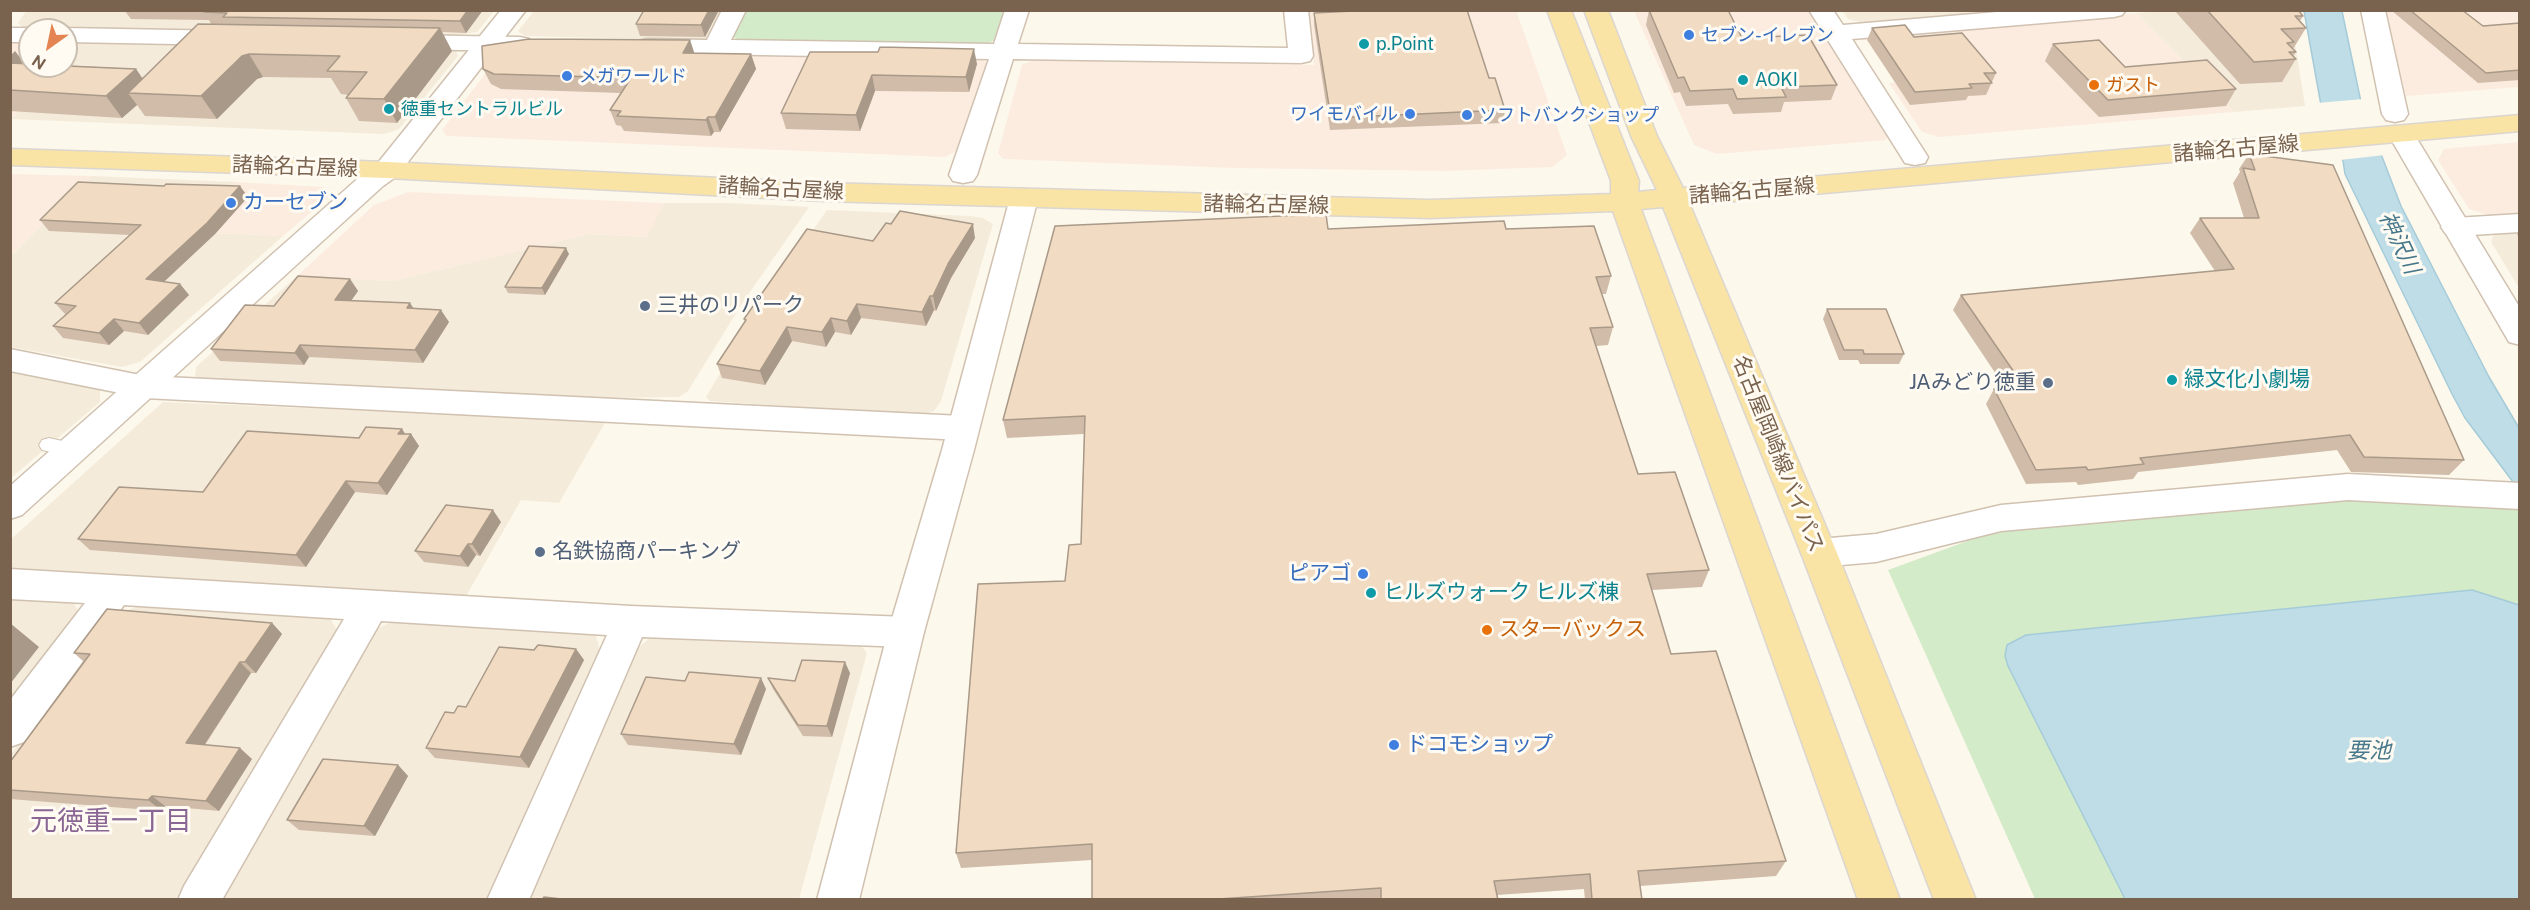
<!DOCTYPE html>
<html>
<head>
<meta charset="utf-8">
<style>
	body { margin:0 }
	#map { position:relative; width:2530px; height:910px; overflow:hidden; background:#fdf8ec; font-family:"Public Sans",sans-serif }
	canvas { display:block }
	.frame { position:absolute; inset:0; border:12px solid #79624e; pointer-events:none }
	.north { position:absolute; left:18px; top:18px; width:60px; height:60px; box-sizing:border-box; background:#fffbf2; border:2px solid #c9beb0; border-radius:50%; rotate:213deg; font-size:16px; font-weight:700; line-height:24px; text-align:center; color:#79624e }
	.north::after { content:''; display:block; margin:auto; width:21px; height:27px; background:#e48453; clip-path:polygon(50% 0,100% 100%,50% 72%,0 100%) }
</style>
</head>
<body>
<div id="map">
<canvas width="2530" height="910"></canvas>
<div class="frame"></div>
<div class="north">N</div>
</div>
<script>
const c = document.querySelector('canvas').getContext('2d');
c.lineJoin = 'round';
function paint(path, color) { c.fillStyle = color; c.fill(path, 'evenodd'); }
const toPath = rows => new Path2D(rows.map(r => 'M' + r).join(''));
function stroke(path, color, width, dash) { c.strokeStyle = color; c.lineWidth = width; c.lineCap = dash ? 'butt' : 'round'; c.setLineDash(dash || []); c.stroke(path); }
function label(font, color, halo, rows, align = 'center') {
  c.font = font + ' "Public Sans","Noto Sans JP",sans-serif'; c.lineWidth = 6; c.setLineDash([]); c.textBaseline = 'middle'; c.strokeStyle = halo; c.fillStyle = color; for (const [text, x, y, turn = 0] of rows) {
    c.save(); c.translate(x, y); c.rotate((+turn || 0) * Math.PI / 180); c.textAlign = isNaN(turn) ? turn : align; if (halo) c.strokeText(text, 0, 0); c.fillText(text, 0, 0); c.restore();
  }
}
const residential = toPath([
	[27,10,494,11,477,32,457,35,23,27,18,23],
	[2172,10,2290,11,2305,106,2234,112,2137,13],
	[534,11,727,11,715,35,703,40,525,36,518,31],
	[1843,11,2021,11,1863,23,1848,19],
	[66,42,456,50,458,56,399,129,384,134,11,119,66,66],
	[92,176,235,182,193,232,283,236,140,362,122,367,11,347,11,256],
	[664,203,728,203,809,207,741,305,688,391,679,397,591,398,195,378,196,367,297,276,393,281,589,234,646,237],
	[827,210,970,216,983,218,993,224,941,401,934,411,922,415,710,401,706,397,760,307],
	[2519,233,2519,288,2491,242,2494,235],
	[11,370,100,386,100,402,11,478],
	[163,402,606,421,559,503,521,500,465,598,11,570,10,540],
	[11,597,73,601,81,617,11,709],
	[142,604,329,616,338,632,180,899,11,900,11,754,110,618],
	[394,620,595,632,600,651,488,899,216,900,368,634],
	[654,635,860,644,867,653,799,899,524,900,630,654]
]);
const commercial = toPath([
	[1516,10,1567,155,1553,167,1445,171,1234,168,1003,159,998,153,1022,65,1034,60,1314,65,1307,11],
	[1634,11,1809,11,1888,134,1886,140,1717,154,1694,145],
	[2385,11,2519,11,2519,87,2406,96],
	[2137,13,2234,112,1939,137,1922,132,1889,83,1935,80,1901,33],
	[11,42,30,42,30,66,60,72,11,119],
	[511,51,978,57,989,64,958,150,945,157,447,136,442,130,499,56],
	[2519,142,2519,213,2488,215,2469,209,2438,160,2444,149],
	[11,174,92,176,11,256],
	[235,182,325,187,330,196,283,236,192,232],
	[408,192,664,203,647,237,589,234,393,281,297,276,374,205]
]);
const green = toPath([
	[743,11,1004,11,996,40,984,44,738,40,731,35],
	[2360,499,2519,503,2519,899,2035,899,1888,570,1981,536,2020,529]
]);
const water = toPath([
	[2304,11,2342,11,2361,102,2401,206,2489,377,2519,428,2519,490,2465,418,2452,394,2345,174,2343,161,2321,105,2304,11],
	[2472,590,2519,605,2519,899,2125,899,2008,666,2005,656,2007,645,2026,635,2472,590]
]);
const pier = toPath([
	[2364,99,2385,155,2340,160,2317,103]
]);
const service = toPath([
	[49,438,80,445,83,450,80,455,73,457,42,450,39,445,42,440,49,438]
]);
const minor = toPath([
	[722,10,746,10,731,40,994,44,1005,10,1029,10,1018,44,1288,48,1284,10,1308,10,1313,56,1310,61,1301,63,1013,59,977,175,973,181,963,183,953,181,949,175,989,59,647,53,638,51,635,46,638,41,647,39,707,40,722,10],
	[1809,10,1833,10,1843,25,2021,10,2126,10,2122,15,2114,17,1852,39,1928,157,1925,163,1915,165,1905,163,1809,10],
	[2361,10,2385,10,2408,114,2404,120,2395,122,2386,120,2382,114,2361,10],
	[10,28,30,28,39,30,30,30,30,42,10,42,10,28],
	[66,28,229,31,238,33,241,38,238,43,229,45,66,42,66,30,57,30,66,28],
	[404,35,520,37,529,39,532,44,529,49,520,51,404,49,395,47,392,42,395,37,404,35],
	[2520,214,2520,232,2455,236,2445,233,2441,227,2445,221,2455,218,2520,214],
	[10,349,145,376,962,416,973,419,978,428,973,437,962,440,145,398,10,371,10,349],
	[2348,474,2520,483,2520,509,2348,500,2001,531,1876,562,1819,567,1807,563,1801,553,1807,543,1819,539,1876,534,2001,505,2348,474],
	[10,569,631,606,906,617,919,621,924,632,919,643,906,647,642,637,529,900,487,900,607,635,381,621,222,900,178,900,184,886,344,619,124,605,24,742,10,747,10,700,85,603,10,599,10,569]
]);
const tertiary = toPath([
	[501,10,526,10,397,176,383,186,22,515,10,519,10,486,363,174,377,164,501,10],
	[2401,126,2410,128,2414,134,2520,308,2520,345,2509,342,2388,134,2392,128,2401,126],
	[1024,189,1034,192,1038,198,974,450,924,632,859,900,817,900,888,632,942,450,1010,198,1014,192,1024,189]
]);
const primary = toPath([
	[1547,10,1571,10,1639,181,1638,192,1657,190,1631,136,1584,10,1608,10,1657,136,1683,188,2520,115,2520,131,1690,205,1837,553,1976,900,1934,900,1801,553,1663,207,1641,209,1900,900,1858,900,1613,211,1430,218,824,201,387,178,10,165,10,149,387,162,824,183,1430,200,1611,194,1611,181,1547,10]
]);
const wall = toPath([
	[124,10,483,10,466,33,442,32,452,51,397,123,359,121,346,98,349,95,341,94,331,78,263,77,257,79,217,119,145,116,137,105,122,118,10,111,10,52,24,63,136,69,142,78,211,24,209,20,131,19],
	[644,10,719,10,705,37,640,36,636,24],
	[1649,10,1742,38,1837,85,1831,100,1784,102,1781,112,1733,114,1728,104,1686,106,1680,92,1674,93,1646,25],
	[2174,10,2298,10,2303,16,2300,21,2306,28,2293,49,2296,52,2293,56,2296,59,2282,82,2240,84],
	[2391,10,2462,10,2483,26,2520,23,2520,80,2478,83],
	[1314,13,1489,78,1505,110,1503,123,1330,130,1314,25],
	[1872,28,1914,37,1996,73,1986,95,1968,96,1966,100,1910,105,1867,40],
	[690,40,694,53,751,54,756,69,720,132,714,132,711,136,624,131,621,126,616,125,610,110,621,93,501,89,491,84,483,69],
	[2053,44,2125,67,2236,89,2226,106,2099,117,2045,61],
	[810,52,977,64,969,92,875,91,860,131,786,129,781,113],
	[2249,154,2464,460,2449,475,2351,472,2337,450,2138,472,2133,479,2078,485,2076,482,2026,484,1986,404,1994,389,2006,389,1953,310,1961,295,2215,271,2190,233,2200,218,2244,218,2233,183,2240,172,2239,169],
	[248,197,215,234,164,282,180,284,189,295,148,335,124,331,109,345,63,338,53,326,66,314,65,314,55,303,130,235,49,231,40,220],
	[1328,229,1506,229,1611,276,1606,294,1602,294,1613,327,1608,345,1596,346,1638,474,1709,570,1702,587,1652,590,1671,654,1786,861,1776,876,1640,886,1642,900,1585,900,1584,889,1497,895,1498,900,1092,900,1092,860,961,868,956,853,1065,581,1081,544,1084,434,1007,438,1003,420],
	[2520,232,2520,241,2517,234],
	[975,238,951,278,936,311,934,310,926,326,861,318,851,335,835,332,826,347,792,341,765,385,722,378,717,364,745,322,744,319,873,241],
	[569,254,545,295,508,293,505,287],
	[350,279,358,291,351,301,414,309,449,322,423,363,309,357,304,365,220,361,211,349,274,306],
	[1827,309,1904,354,1899,364,1860,364,1858,360,1839,360,1823,319],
	[405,434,411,434,419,446,387,495,355,492,306,567,90,550,78,539,203,492,359,438],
	[501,522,480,556,476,555,468,567,424,562,415,551],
	[272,623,282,634,256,673,251,673,205,745,252,759,219,811,165,806,162,811,10,799,10,762,84,662,74,653],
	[576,649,584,660,529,768,435,758,426,748,454,713,466,707,534,650],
	[850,673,832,737,803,736,773,689,768,678,795,681],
	[766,689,741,755,628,745,621,734],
	[398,765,408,776,375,836,299,830,287,820]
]);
const shadedWall = toPath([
	[468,10,483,10,466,33,460,21],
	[709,10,719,10,705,37,701,25],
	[440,28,452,51,397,123,384,99],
	[690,40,695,55,683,53],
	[974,49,977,64,969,92,966,77],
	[15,51,32,73,10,70,10,56],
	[249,54,263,77,257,79,217,119,201,96,242,56],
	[751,54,756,69,720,132,715,117],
	[136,69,151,91,128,93,137,105,122,118,106,96],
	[872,75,875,91,860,131,856,115],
	[708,117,714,132,711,136,706,120],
	[240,186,248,197,215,234,155,290,146,279],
	[973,224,975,238,951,278,936,311,933,296,948,264],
	[566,248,569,254,545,295,542,288],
	[350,279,358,291,343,312,335,300],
	[180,284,189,295,148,335,139,323],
	[930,296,934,310,926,326,922,312],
	[410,303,418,315,407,308],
	[857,304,861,318,851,335,847,321],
	[441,310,449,322,423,363,415,350],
	[831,318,835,332,826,347,822,332],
	[114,319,124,331,109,345,99,333],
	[787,327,792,341,765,385,760,371],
	[300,345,309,357,304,365,295,353],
	[402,429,408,438,411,434,419,446,387,495,378,483,398,434],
	[346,481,355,492,306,567,296,555],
	[493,510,501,522,480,556,472,544],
	[468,544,476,555,468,567,460,556],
	[10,623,39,647,10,684],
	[272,623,282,634,256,673,245,662],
	[576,649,584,660,529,768,520,757],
	[240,662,251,673,199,753,186,743],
	[845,662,850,673,832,737,827,726],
	[761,678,766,689,741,755,734,744],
	[240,748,252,759,219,811,206,801],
	[398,765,408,776,375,836,364,826],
	[152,796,165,806,162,811,148,800]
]);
const building = toPath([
	[206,10,468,10,460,21,223,17,227,13,204,12,206,10],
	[644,10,709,10,701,25,636,24,644,10],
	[1373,10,1467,10,1489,78,1495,78,1505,110,1331,118,1314,13,1373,10],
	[1649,10,1728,10,1742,38,1808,35,1837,85,1781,87,1786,97,1737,99,1733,89,1690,91,1684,77,1678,78,1649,10],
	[2207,10,2298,10,2303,16,2295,16,2306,28,2281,29,2294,42,2287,43,2296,52,2289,52,2296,59,2254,62,2207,10],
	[2410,10,2462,10,2483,26,2520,23,2520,70,2486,73,2410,10],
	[198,24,440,28,384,99,346,98,367,72,327,71,340,56,249,54,242,56,201,96,128,93,198,24],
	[1905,25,1914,37,1962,33,1996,73,1984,73,1992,83,1969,84,1972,88,1915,92,1872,28,1905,25],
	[529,39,690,40,683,53,751,54,715,117,708,117,706,120,617,116,621,111,610,110,631,78,494,74,483,69,482,46,529,39],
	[2099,40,2125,67,2207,60,2236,89,2108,100,2053,44,2099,40],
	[880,47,974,49,966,77,872,75,856,115,781,113,810,52,878,52,880,47],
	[10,63,30,64,30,66,66,66,136,69,106,96,10,90,10,63],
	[2249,154,2333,165,2464,460,2364,457,2350,435,2140,458,2144,464,2088,470,2086,467,2036,470,1994,389,2025,388,1961,295,2234,269,2200,218,2259,218,2243,168,2255,170,2249,154],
	[78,182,164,186,166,184,240,186,207,223,146,279,180,284,139,323,114,319,99,333,53,326,76,306,55,303,141,225,40,220,78,182],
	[900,211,973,224,948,264,933,296,930,296,922,312,857,304,847,321,831,318,822,332,787,327,760,371,717,364,746,320,744,319,807,229,873,241,886,223,891,224,900,211],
	[1326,214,1328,229,1504,221,1506,229,1594,226,1611,276,1596,277,1613,327,1590,328,1638,474,1675,472,1709,570,1647,574,1671,654,1716,651,1786,861,1638,871,1642,900,1592,900,1590,874,1494,881,1498,900,1381,900,1381,888,1204,900,1092,900,1092,844,956,853,978,584,1065,581,1069,545,1081,544,1085,416,1003,420,1055,226,1326,214],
	[529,246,566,248,542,288,505,287,529,246],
	[298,276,350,279,335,300,410,303,407,308,441,310,415,350,300,345,295,353,211,349,245,305,274,306,298,276],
	[1827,309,1886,309,1904,354,1864,354,1863,350,1844,350,1827,309],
	[366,427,402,429,398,434,411,434,378,483,346,481,296,555,78,539,119,487,203,492,247,431,359,438,366,427],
	[446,505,493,510,472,544,468,544,460,556,415,551,446,505],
	[107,609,272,623,245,662,240,662,186,743,240,748,206,801,152,796,148,800,10,790,10,762,90,654,74,653,107,609],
	[538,645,576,649,520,757,426,748,445,712,454,713,458,706,466,707,499,647,534,650,538,645],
	[802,660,845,662,827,726,798,725,768,678,795,681,802,660],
	[689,672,761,678,734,744,621,734,646,677,685,681,689,672],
	[323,759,398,765,364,826,287,820,323,759],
	[544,897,570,900,542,900,544,897]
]);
const markers = [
	[1689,35,6,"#3f7fe0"],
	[1364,44,6,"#0f9aa8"],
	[567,76,6,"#3f7fe0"],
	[1743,80,6,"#0f9aa8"],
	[2094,85,6,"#e8710a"],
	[389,109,6,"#0f9aa8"],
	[1410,114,6,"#3f7fe0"],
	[1467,115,6,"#3f7fe0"],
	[231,203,6,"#3f7fe0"],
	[645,306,6,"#5c6f8a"],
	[2172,380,6,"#0f9aa8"],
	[2048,383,6,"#5c6f8a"],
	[540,552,6,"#5c6f8a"],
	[1363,574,6,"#3f7fe0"],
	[1371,593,6,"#0f9aa8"],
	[1487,630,6,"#e8710a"],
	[1394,745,6,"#3f7fe0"]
];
const farShopnames = [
	["セブン-イレブン",1701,35],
	["メガワールド",579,76],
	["ワイモバイル",1398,114,"right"],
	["ソフトバンクショップ",1479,115]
];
const farCulturenames = [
	["p.Point",1376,44],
	["AOKI",1755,80],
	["徳重セントラルビル",401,109]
];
const farFoodnames = [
	["ガスト",2106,85]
];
const streetNames = [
	["諸輪名古屋線",2236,149,-5],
	["諸輪名古屋線",295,167,2],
	["諸輪名古屋線",781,189,3],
	["諸輪名古屋線",1752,191,-5],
	["諸輪名古屋線",1266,205,1],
	["名古屋岡崎線バイパス",1778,454,68]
];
const shopNames = [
	["カーセブン",243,203],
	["ピアゴ",1351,574,"right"],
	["ドコモショップ",1406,745]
];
const serviceNames = [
	["三井のリパーク",657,306],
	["JAみどり徳重",2036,383,"right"],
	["名鉄協商パーキング",552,552]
];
const cultureNames = [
	["緑文化小劇場",2184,380],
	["ヒルズウォーク ヒルズ棟",1383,593]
];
const foodNames = [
	["スターバックス",1499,630]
];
const waterNames = [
	["神沢川",2399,243,65],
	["要池",2369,751]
];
const nearNeighbourhoodnames = [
	["元徳重一丁目",111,822]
];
paint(residential, '#f4ebda');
paint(commercial, '#fcece0');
paint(green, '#d3ebc9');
paint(water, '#bfdde7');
stroke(water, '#a5cbd9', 1.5);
paint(pier, '#fdf8ec');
stroke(service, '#d0c1b0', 2);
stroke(minor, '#d0c1b0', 3);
stroke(tertiary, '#d0c1b0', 3);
stroke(primary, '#dcd6d1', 3);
paint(service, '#fff');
paint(minor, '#fff');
paint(tertiary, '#fff');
paint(primary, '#f9e4a6');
paint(wall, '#d0bca8');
paint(shadedWall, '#a99988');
paint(building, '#f2dbc3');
stroke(building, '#a99988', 1.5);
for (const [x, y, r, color] of markers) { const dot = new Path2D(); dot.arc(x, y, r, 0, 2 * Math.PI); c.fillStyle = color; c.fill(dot); stroke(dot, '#fffbf2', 2); }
label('18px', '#366cbe', '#fffbf2', farShopnames, 'left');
label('18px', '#0d838f', '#fffbf2', farCulturenames, 'left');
label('18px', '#c56008', '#fffbf2', farFoodnames, 'left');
label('21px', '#79624e', '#fffbf2', streetNames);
label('21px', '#366cbe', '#fffbf2', shopNames, 'left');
label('21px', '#4e5e75', '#fffbf2', serviceNames, 'left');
label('21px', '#0d838f', '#fffbf2', cultureNames, 'left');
label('21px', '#c56008', '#fffbf2', foodNames, 'left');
label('italic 22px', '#47788b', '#fffbf2', waterNames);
label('27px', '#8a6694', '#fffbf2', nearNeighbourhoodnames);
</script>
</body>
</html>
